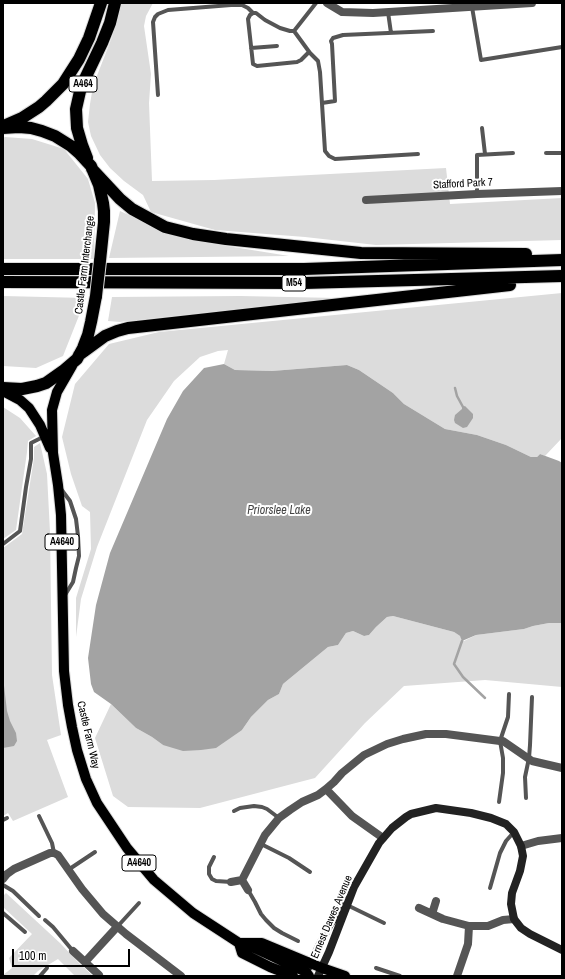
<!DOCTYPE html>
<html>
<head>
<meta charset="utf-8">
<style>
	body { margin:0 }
	#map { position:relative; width:565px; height:979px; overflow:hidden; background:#fff; font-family:"Archivo Narrow",sans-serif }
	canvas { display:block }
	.frame { position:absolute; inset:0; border:4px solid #000; pointer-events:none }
	.scale { position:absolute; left:12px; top:949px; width:118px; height:18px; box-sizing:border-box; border:2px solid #000; border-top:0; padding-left:5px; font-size:12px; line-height:14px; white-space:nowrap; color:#000; -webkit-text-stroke:3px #fff; paint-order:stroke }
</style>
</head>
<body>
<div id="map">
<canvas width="565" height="979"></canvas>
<div class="frame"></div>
<div class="scale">100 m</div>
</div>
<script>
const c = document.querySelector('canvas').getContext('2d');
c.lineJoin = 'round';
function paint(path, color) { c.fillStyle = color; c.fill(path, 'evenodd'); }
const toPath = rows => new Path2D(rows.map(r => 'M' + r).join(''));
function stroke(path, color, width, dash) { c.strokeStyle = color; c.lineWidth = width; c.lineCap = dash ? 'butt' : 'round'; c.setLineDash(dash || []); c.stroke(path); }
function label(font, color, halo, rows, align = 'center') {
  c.font = font + ' "Archivo Narrow",sans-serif'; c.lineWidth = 4; c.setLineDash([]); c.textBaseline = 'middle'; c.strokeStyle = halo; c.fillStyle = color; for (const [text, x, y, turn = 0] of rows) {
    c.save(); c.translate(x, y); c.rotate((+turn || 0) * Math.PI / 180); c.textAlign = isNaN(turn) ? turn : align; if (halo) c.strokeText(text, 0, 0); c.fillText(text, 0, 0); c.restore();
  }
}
const green = toPath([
	[121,3,153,3,146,16,144,26,151,74,149,103,152,181,214,180,446,168,450,204,562,198,562,240,376,245,305,237,215,230,151,212,143,195,124,181,110,168,100,155,91,136,88,122,90,104,93,86,112,37],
	[5,137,32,139,64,149,88,179,95,203,94,259,3,259,3,138],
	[120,211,168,233,190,240,289,256,109,258],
	[562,293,562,438,545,456,540,454,537,457,531,457,506,445,477,435,445,429,404,404,393,393,359,370,347,365,272,371,235,370,224,364,228,350,218,351,200,357,174,381,147,420,97,547,81,599,76,637,76,598,91,549,90,512,82,506,71,474,62,437,75,384,109,344,159,332],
	[3,296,86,298,63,356,36,368,3,366],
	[240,296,337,298,120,322,108,321,112,297],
	[3,407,20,418,36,436,28,441,27,452,16,530,3,539],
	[40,443,47,474,50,532,52,675,61,735,47,740,68,797,13,821,8,813,3,816,3,548,22,534,34,458,34,447],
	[393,616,454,632,460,636,464,641,476,635,524,629,533,626,549,623,562,623,562,687,485,680,404,686,365,723,315,778,200,808,128,807,113,796,95,738,111,704,136,728,152,737,163,745,242,730,251,717,268,700,279,694,283,684,328,647,338,645,346,633,353,631,364,636,369,635,376,627,387,617],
	[6,893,60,943,80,964,93,976,75,976,58,959,38,971,33,976,3,976,3,975,12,968,9,958,32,934,3,907,3,896]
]);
const water = toPath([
	[224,364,235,370,272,371,347,365,359,370,393,393,404,404,445,429,477,435,506,445,531,457,537,457,540,454,559,461,562,463,562,623,549,623,533,626,524,629,476,635,462,641,460,636,454,632,393,616,387,617,376,627,369,635,364,636,353,631,346,633,338,645,328,647,283,684,279,694,268,700,251,717,242,730,216,748,201,750,183,751,163,745,152,737,136,728,111,704,94,692,91,684,88,658,96,605,110,553,167,419,183,391,204,368],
	[465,406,473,414,473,418,467,427,463,428,455,423,454,420,455,415,462,409,462,407],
	[3,677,7,711,10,721,16,733,17,741,14,746,3,748]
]);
const stream = toPath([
	[455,388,457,396,463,407],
	[462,641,454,664,463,677,485,698]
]);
const lane = toPath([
	[316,3,294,31,310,53,318,61,320,72,325,151,329,156,335,159,418,154],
	[472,7,481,60,562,47],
	[388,12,391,33],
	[294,31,290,31,280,28,265,20,256,13,253,13,250,15,248,19,253,64,257,66,297,62,301,60,309,52],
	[251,48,277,46],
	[158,95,153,22,155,17,158,14,168,10,231,5,242,5,248,8,253,13],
	[322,103,335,101,332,44,331,41,333,38,343,35,433,31],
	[482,128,485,154],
	[546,153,562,153],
	[477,194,477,155,513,153],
	[61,489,70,501,76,519,78,536,79,556,76,568,73,582,65,595],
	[3,544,20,531,26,487,31,459,31,443,45,436],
	[526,798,525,777,529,758,530,745,532,697],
	[499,802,503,773,503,758,500,741,508,717,509,694],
	[234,811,240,808,254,806,262,807,267,809,279,818],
	[39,816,52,843,54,853],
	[3,820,7,818],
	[261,844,289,858,310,872],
	[214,857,209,867,209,874,212,879,216,881,231,882],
	[68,870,95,852],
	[3,885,13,891,39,916],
	[490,888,500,853,506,841,514,832],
	[248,890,255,902,261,914,266,920,274,928,282,933,298,941],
	[347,905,384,923],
	[3,913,25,932],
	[45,920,53,927,73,951],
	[117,927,139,903],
	[376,968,400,976],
	[40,976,47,968]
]);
const street = toPath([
	[327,3,342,12,373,13,532,3],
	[366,200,477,194,562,191],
	[326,789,352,816,383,838],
	[521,846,538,841,562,838],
	[3,879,7,874,14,869,50,853,54,853,58,855,82,889,103,914,126,934,181,976],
	[242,880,265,835,279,818,290,810,302,802,318,795,326,789,334,782,342,773,364,755,387,744,403,739,426,734,446,734,500,741,503,741,532,761,562,768],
	[231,882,242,880,248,890],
	[419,908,443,919,469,926,488,926,503,920,514,919],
	[432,914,436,901],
	[73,951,99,975],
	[85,962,117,927],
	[457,976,468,944,469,926]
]);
const secondary = toPath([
	[308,968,329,926,345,901],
	[318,976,329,952,354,887,379,843,392,828,406,817,411,814,436,808,471,813,491,818,506,824,514,832,521,846,523,856,520,871,512,893,511,904,514,919,521,928,530,934,562,950]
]);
const primary = toPath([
	[72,366,57,392,52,410,53,453,58,485,61,515,64,671,68,705,72,727,77,750,86,779,97,803,127,848,154,880,193,913,239,943,262,943,322,968,345,976],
	[3,391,20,400,29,408,40,425,50,448],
	[239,943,242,953,270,967,293,976],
	[248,945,306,972,309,976]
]);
const highway = toPath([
	[6,125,22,118,39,107,46,101,63,84,79,59,89,38,101,3],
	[3,128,19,127,31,128,42,131,55,136,71,146,79,153,91,166,99,185,103,203,104,211,104,222,100,261],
	[87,158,82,145,77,128,76,109,81,87,102,43,110,23,115,3],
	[92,169,120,199,132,209,165,227,193,234,226,239,361,253,526,254],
	[3,269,304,269,562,260],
	[3,282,304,283,562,276],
	[79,355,105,336,117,331,128,328,510,285],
	[3,388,22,389,37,386,46,383,63,371,77,359,83,348,88,335,91,322,96,296]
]);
const highwayBridge = toPath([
	[96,296,100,261]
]);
const shields = [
	[83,84,28],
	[294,283,24],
	[62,542,34],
	[139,863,34]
];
const shieldNames = [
	["A464",83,84],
	["M54",294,283],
	["A4640",62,542],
	["A4640",139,863]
];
const streetNames = [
	["Stafford Park 7",463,184,-3],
	["Castle Farm Interchange",85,265,-83],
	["Castle Farm Way",88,735,77],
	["Ernest Dawes Avenue",332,917,-67]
];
const waterNames = [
	["Priorslee Lake",279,511]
];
paint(green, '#dcdcdc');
paint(water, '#a3a3a3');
stroke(stream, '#a3a3a3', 2.5);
stroke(primary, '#dbdbdb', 12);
stroke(highway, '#dbdbdb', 14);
stroke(lane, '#555', 4);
stroke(street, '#555', 8);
stroke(secondary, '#222', 8);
stroke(primary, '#000', 10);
stroke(highway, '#000', 12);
stroke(highwayBridge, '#dbdbdb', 14, []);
stroke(highwayBridge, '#000', 12);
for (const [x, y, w] of shields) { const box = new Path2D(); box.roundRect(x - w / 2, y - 8, w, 16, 3); c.fillStyle = '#fff'; c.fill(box); stroke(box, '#000', 1); }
label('bold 10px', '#000', null, shieldNames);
label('11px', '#000', '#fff', streetNames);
label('italic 12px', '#444', '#fff', waterNames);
</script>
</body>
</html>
